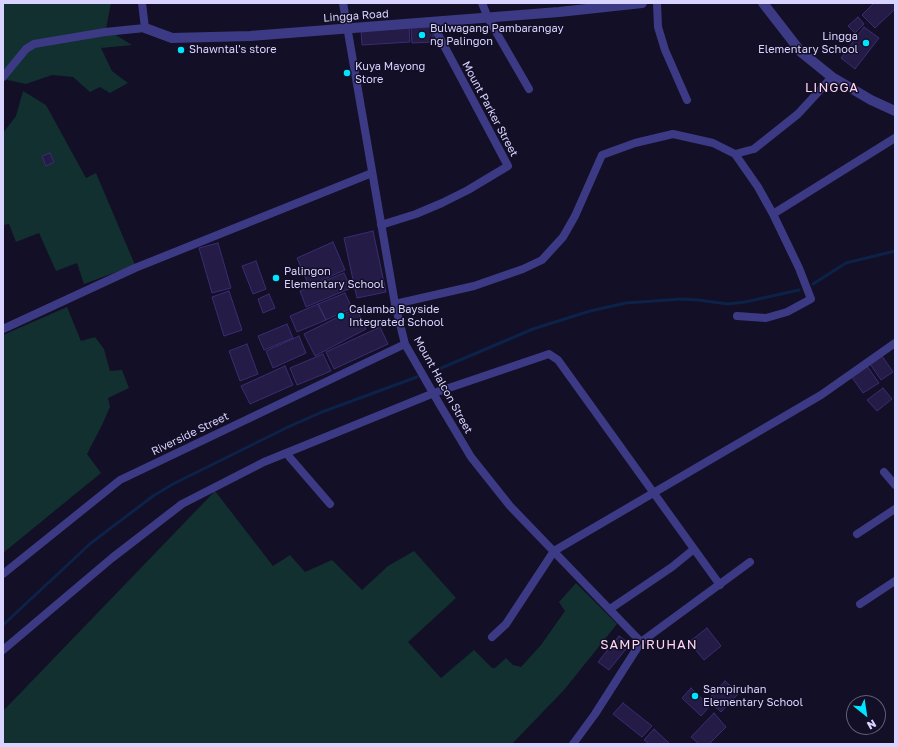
<!DOCTYPE html>
<html>
<head>
<meta charset="utf-8">
<style>
	body { margin:0 }
	#map { position:relative; width:898px; height:747px; overflow:hidden; background:#130f26; font-family:"Golos Text",sans-serif }
	canvas { display:block }
	.frame { position:absolute; inset:0; border:4px solid #d9d4ff; pointer-events:none }
	.north { position:absolute; left:846px; top:695px; width:40px; height:40px; box-sizing:border-box; background:#130f26; border:1px solid #625e7d; border-radius:50%; rotate:150deg; font-size:11px; font-weight:700; line-height:16px; text-align:center; color:#d9d4ff }
	.north::after { content:''; display:block; margin:auto; width:14px; height:18px; background:#00e5ff; clip-path:polygon(50% 0,100% 100%,50% 72%,0 100%) }
</style>
</head>
<body>
<div id="map">
<canvas width="898" height="747"></canvas>
<div class="frame"></div>
<div class="north">N</div>
</div>
<script>
const c = document.querySelector('canvas').getContext('2d');
c.lineJoin = 'round';
function paint(path, color) { c.fillStyle = color; c.fill(path, 'evenodd'); }
const toPath = rows => new Path2D(rows.map(r => 'M' + r).join(''));
function stroke(path, color, width, dash) { c.strokeStyle = color; c.lineWidth = width; c.lineCap = dash ? 'butt' : 'round'; c.setLineDash(dash || []); c.stroke(path); }
function label(font, color, halo, rows, align = 'center') {
  c.font = font + ' "Golos Text",sans-serif'; c.lineWidth = 3; c.setLineDash([]); c.textBaseline = 'middle'; c.strokeStyle = halo; c.fillStyle = color; for (const [text, x, y, turn = 0] of rows) {
    c.save(); c.translate(x, y); c.rotate((+turn || 0) * Math.PI / 180); c.textAlign = isNaN(turn) ? turn : align; if (halo) c.strokeText(text, 0, 0); c.fillText(text, 0, 0); c.restore();
  }
}
const green = toPath([
	[3,3,111,3,106,29,132,45,101,48,112,71,128,83,110,93,100,87,90,92,73,77,52,75,26,84,3,79],
	[23,91,46,105,86,178,96,173,135,265,84,284,77,263,56,271,39,233,16,242,9,224,3,225,3,133,16,116],
	[67,307,81,341,95,337,104,349,110,371,122,370,129,388,108,398,110,407,102,425,87,454,101,473,3,553,3,335],
	[215,491,273,566,290,555,305,572,332,560,362,590,388,566,414,551,456,598,408,642,441,678,474,650,492,668,495,668,506,658,513,665,521,667,541,645,565,611,559,602,576,583,617,624,564,690,512,744,3,744,3,711]
]);
const stream = toPath([
	[813,284,846,263,895,251],
	[432,372,533,329,590,311,626,303,681,299,698,300,728,304,745,302,799,290],
	[3,625,91,543,153,496,173,484,288,427,322,412,417,377]
]);
const building = toPath([
	[874,3,895,3,895,9,875,28,862,15,874,3],
	[858,17,864,24,855,33,848,26,858,17],
	[433,27,433,42,412,43,411,28,433,27],
	[864,27,879,38,855,69,841,58,864,27],
	[409,28,410,42,362,45,361,31,409,28],
	[50,153,54,162,46,166,42,156,50,153],
	[373,231,386,292,357,298,344,238,373,231],
	[333,242,345,270,309,286,297,258,333,242],
	[218,243,231,288,212,293,199,248,218,243],
	[256,261,266,289,253,294,242,266,256,261],
	[344,273,351,288,306,307,300,291,344,273],
	[229,291,242,330,224,336,212,297,229,291],
	[345,293,352,308,326,320,318,304,345,293],
	[269,294,275,308,263,313,258,299,269,294],
	[318,304,326,320,297,332,290,316,318,304],
	[356,308,366,329,315,356,304,334,356,308],
	[287,324,293,338,264,350,258,336,287,324],
	[380,327,388,344,334,369,326,352,380,327],
	[299,336,306,353,273,368,266,351,299,336],
	[247,344,258,374,240,381,229,351,247,344],
	[323,354,331,371,297,385,290,368,323,354],
	[882,356,893,372,881,380,870,364,882,356],
	[285,366,293,385,250,404,241,386,285,366],
	[867,366,879,383,863,393,851,376,867,366],
	[883,388,892,399,877,411,867,400,883,388],
	[707,628,721,646,704,660,689,642,707,628],
	[619,636,630,644,609,670,598,662,619,636],
	[725,681,739,693,721,712,708,700,725,681],
	[691,688,710,706,701,716,682,698,691,688],
	[623,703,652,726,642,737,613,714,623,703],
	[714,713,726,727,709,744,699,744,691,737,714,713],
	[654,729,670,744,649,744,644,740,654,729]
]);
const minor = toPath([
	[343,3,395,304,405,344,440,405,471,457,510,506,641,642],
	[482,3,488,18,529,89],
	[657,3,658,27,665,50,687,100],
	[3,77,26,49,34,44,105,32,145,28,142,3],
	[735,154,758,187,773,214,799,268,811,299,787,312,766,318,737,316],
	[773,214,895,138],
	[381,225,416,214,442,203,468,190,508,166,432,23],
	[395,304,474,286,523,269,542,260,563,237,575,216,602,155,635,143,673,134,713,143,735,154,754,149,798,114,832,77],
	[3,329,135,268,372,173],
	[286,453,330,504],
	[884,472,895,485],
	[857,534,895,509],
	[3,574,120,480,405,344],
	[860,604,895,581],
	[610,609,672,567,694,549],
	[492,637,506,624,554,551,821,395,895,343],
	[3,650,112,558,182,504,264,462,434,393,549,354,558,360,720,585],
	[573,744,595,714,641,642,750,562]
]);
const tertiary = toPath([
	[763,3,801,52,832,77,871,100,895,111],
	[145,28,172,38,250,36,559,12,642,3]
]);
const markers = [
	[422,35,4,"#00e5ff"],
	[866,43,4,"#00e5ff"],
	[181,50,4,"#00e5ff"],
	[347,73,4,"#00e5ff"],
	[276,278,4,"#00e5ff"],
	[341,316,4,"#00e5ff"],
	[695,696,4,"#00e5ff"]
];
const streetNames = [
	["Lingga Road",356,16,-4],
	["Mount Parker Street",490,109,62],
	["Mount Halcon Street",443,385,61],
	["Riverside Street",190,434,-26]
];
const poiNames = [
	["Bulwagang Pambarangay",430,29],
	["ng Palingon",430,42],
	["Lingga",858,37,"right"],
	["Elementary School",858,50,"right"],
	["Shawntal's store",189,50],
	["Kuya Mayong",355,67],
	["Store",355,80],
	["Palingon",284,272],
	["Elementary School",284,285],
	["Calamba Bayside",349,310],
	["Integrated School",349,323],
	["Sampiruhan",703,690],
	["Elementary School",703,703]
];
const quarterNames = [
	["LINGGA",832,88],
	["SAMPIRUHAN",649,645]
];
paint(green, '#12302f');
stroke(stream, '#0c2248', 3);
paint(building, '#241b47');
stroke(building, '#3b2d73', 1);
stroke(minor, '#3d3a85', 8);
stroke(tertiary, '#3d3a85', 10);
for (const [x, y, r, color] of markers) { const dot = new Path2D(); dot.arc(x, y, r, 0, 2 * Math.PI); c.fillStyle = color; c.fill(dot); stroke(dot, '#130f26', 1.5); }
label('11px', '#d9d4ff', '#130f26', streetNames);
label('11px', '#d9d4ff', '#130f26', poiNames, 'left');
c.letterSpacing = '1px';
label('13px', '#ffd6f0', '#130f26', quarterNames);
c.letterSpacing = '0px';
</script>
</body>
</html>
